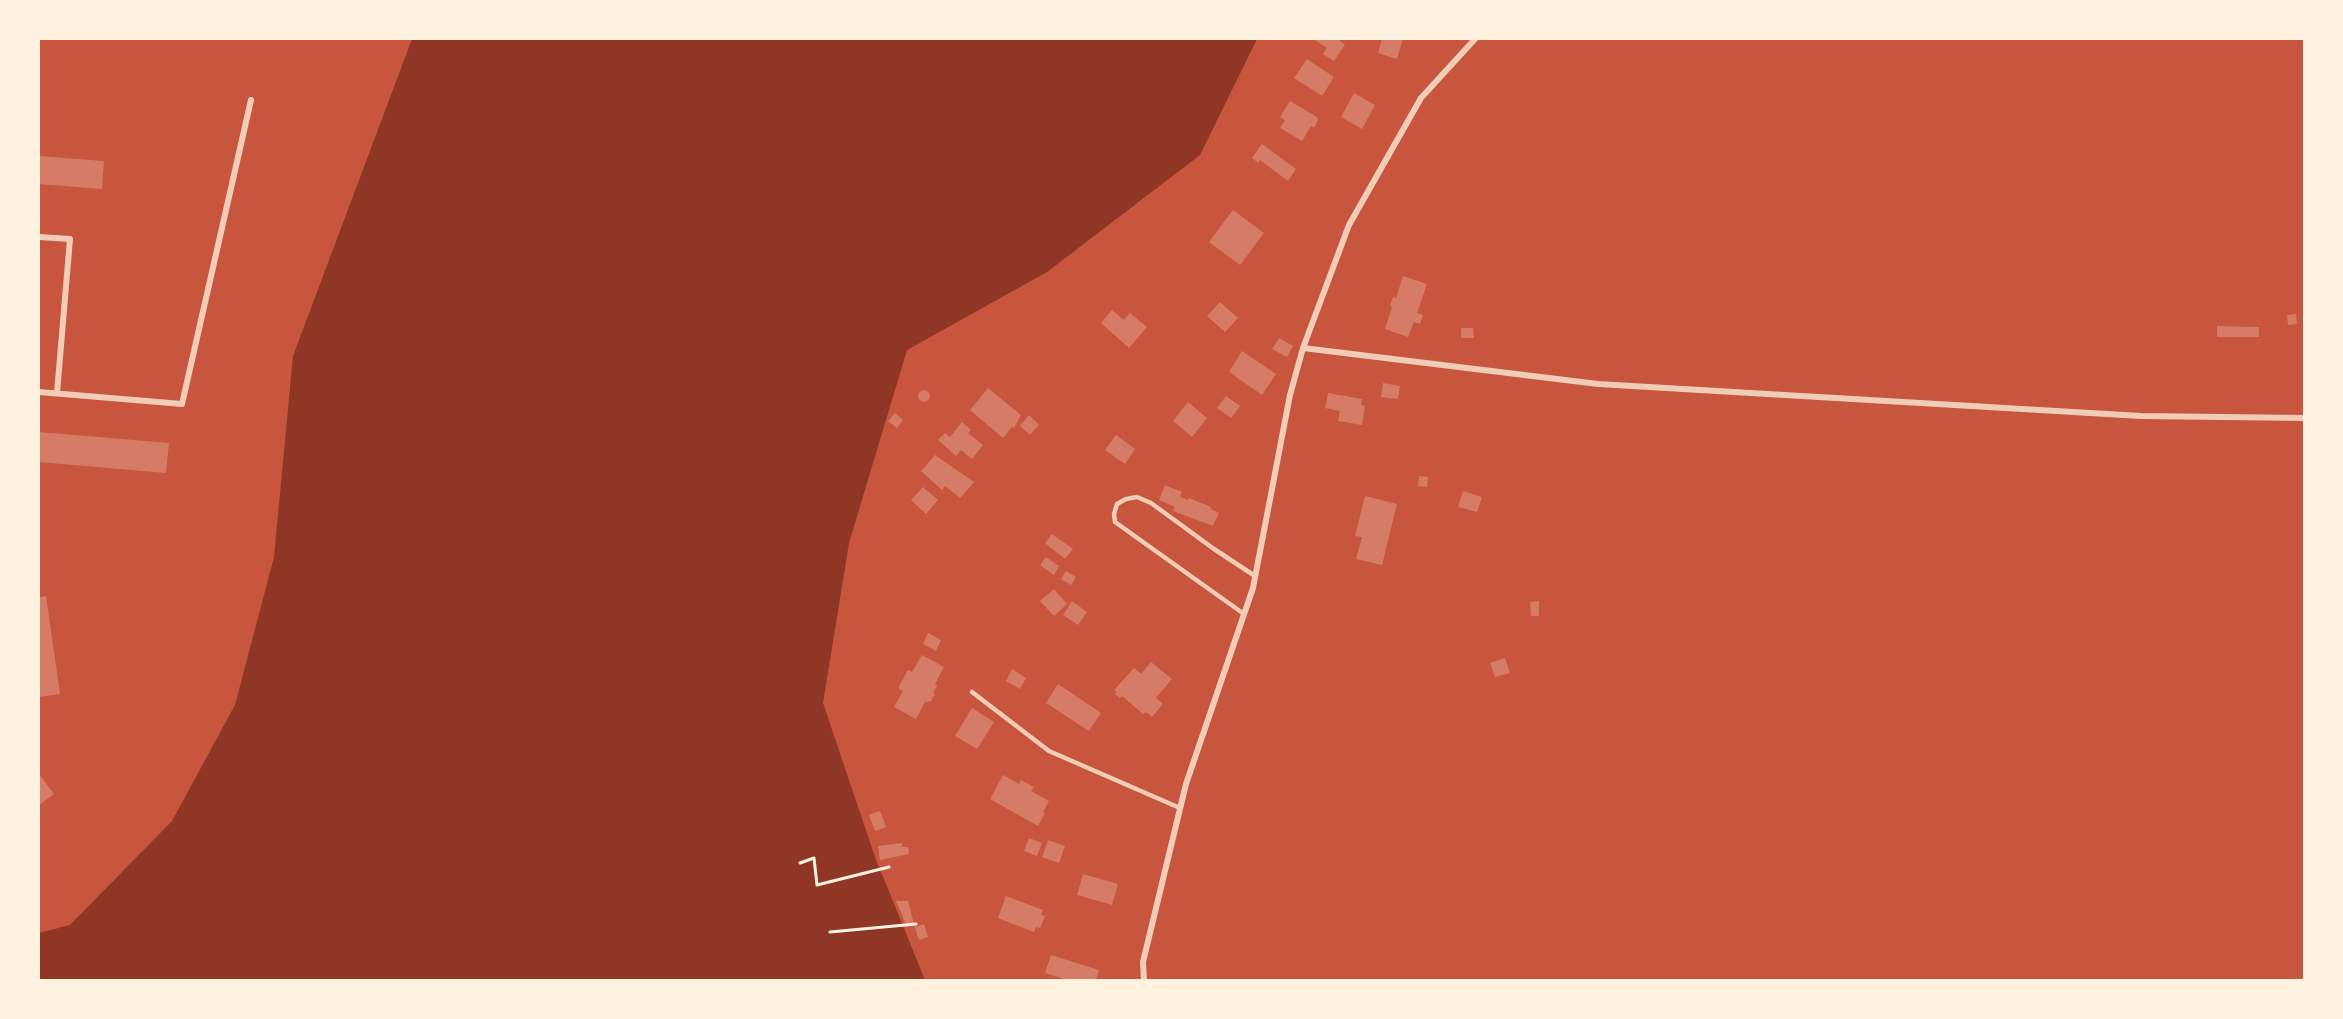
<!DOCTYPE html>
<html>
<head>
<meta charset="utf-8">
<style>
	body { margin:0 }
	#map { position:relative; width:2343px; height:1019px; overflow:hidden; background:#c8553d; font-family:Inter,sans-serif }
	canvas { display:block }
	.frame { position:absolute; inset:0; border:40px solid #fff3e0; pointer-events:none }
</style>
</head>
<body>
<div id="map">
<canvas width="2343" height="1019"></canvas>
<div class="frame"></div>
</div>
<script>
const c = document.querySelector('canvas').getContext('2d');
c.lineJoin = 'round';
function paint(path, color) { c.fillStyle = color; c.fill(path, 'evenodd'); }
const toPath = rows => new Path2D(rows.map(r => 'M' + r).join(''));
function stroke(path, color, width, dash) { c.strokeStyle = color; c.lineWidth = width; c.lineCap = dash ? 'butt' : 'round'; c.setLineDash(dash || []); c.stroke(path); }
const water = toPath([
	[412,39,1257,39,1200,155,1047,272,907,350,849,543,823,703,875,857,925,980,39,980,39,933,70,925,172,821,235,705,274,557,293,356]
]);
const building = toPath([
	[1313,39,1338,39,1345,45,1334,61,1323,54,1327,48],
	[1382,39,1403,39,1397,59,1378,53],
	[1307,59,1334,77,1322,96,1294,78],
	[1354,93,1375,105,1362,129,1341,117],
	[1290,101,1317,117,1318,120,1314,128,1311,126,1302,141,1280,128,1285,120,1280,117],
	[1262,144,1296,169,1288,181,1260,160,1258,163,1252,158],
	[39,156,104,161,102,189,39,184],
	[1233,210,1264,233,1240,265,1209,242],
	[1403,276,1427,284,1417,313,1423,315,1420,324,1414,322,1408,337,1385,329,1392,307,1390,306,1393,297,1396,298],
	[1220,302,1238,318,1225,332,1207,316],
	[1112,310,1124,320,1130,313,1147,327,1129,348,1101,323],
	[2296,314,2297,324,2288,325,2287,315],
	[2217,326,2259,327,2259,337,2217,337],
	[1461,328,1473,328,1474,338,1461,338],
	[1279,338,1293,346,1287,357,1272,349],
	[1242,351,1276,374,1262,395,1229,372],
	[1383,383,1400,386,1398,399,1381,397],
	[988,388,1021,415,1014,428,1012,427,1003,438,970,410],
	'918 396a6 6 0 1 1 12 0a6 6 0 1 1-12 0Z',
	[1328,393,1362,399,1361,405,1365,406,1362,425,1338,421,1340,411,1325,408],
	[1226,396,1240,406,1231,418,1217,408],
	[1188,402,1207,418,1192,437,1173,421],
	[895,413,903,420,897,428,888,421],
	[1029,415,1039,425,1030,435,1020,426],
	[962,422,971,430,968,433,983,445,972,459,961,450,956,456,938,440,945,433,950,437],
	[39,432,169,443,166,473,39,462],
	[1116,435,1135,449,1125,464,1105,450],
	[935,455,974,482,960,498,945,486,942,490,921,471],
	[1419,476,1428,477,1427,487,1418,486],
	[1165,485,1182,492,1180,497,1188,500,1189,498,1211,507,1211,509,1219,513,1213,526,1173,511,1175,507,1159,500],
	[923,487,938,500,926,514,911,500],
	[1463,491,1482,497,1477,512,1458,507],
	[1365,496,1397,504,1382,565,1356,559,1362,537,1355,536],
	[1052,534,1073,549,1065,559,1045,543],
	[1046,557,1059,566,1054,575,1040,565],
	[1066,571,1076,577,1071,585,1061,579],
	[1054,589,1067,604,1054,616,1040,601],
	[46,596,60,694,39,697,39,597],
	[1072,601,1087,612,1078,625,1063,615],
	[1539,601,1539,616,1531,616,1530,602],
	[928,633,941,640,936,651,923,644],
	[922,655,944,667,935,684,937,686,933,693,935,694,931,701,925,702,916,719,894,707,903,691,898,688,908,670,912,672],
	[1505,658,1510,673,1495,677,1490,663],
	[1151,662,1172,679,1156,698,1163,704,1152,717,1146,712,1143,714,1122,696,1120,698,1115,694,1117,692,1114,690,1134,668,1141,674],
	[1012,669,1026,678,1020,689,1006,681],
	[1058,684,1101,713,1089,731,1046,703],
	[972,708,994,722,977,749,955,736],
	[39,774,54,794,39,805],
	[1003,775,1019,784,1021,780,1034,787,1031,791,1049,801,1043,812,1045,813,1038,826,990,799],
	[880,811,886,827,875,831,869,815],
	[1029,838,1042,843,1037,856,1024,851],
	[1048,840,1065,846,1059,863,1042,857],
	[902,843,902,847,908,847,909,854,880,860,878,846],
	[1083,874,1118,884,1112,905,1077,895],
	[1006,896,1043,910,1041,915,1045,916,1040,928,1036,927,1034,932,998,918],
	[896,901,908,901,914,924,907,927],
	[924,924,928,937,919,940,915,927],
	[1051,955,1099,970,1096,980,1067,980,1045,973]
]);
const path = toPath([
	[800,863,814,858,817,885,889,867],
	[830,932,916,924]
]);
const service = toPath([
	[1244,614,1115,522,1114,514,1117,504,1126,499,1137,497,1151,503,1214,549,1255,576],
	[972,692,1049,751,1180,808]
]);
const minor = toPath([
	[39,237,70,239,57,393],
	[1303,348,1598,384,2141,416,2304,418],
	[39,392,182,404,251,100],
	[1144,980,1143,962,1186,784,1253,588,1290,395,1303,348,1349,225,1421,98,1475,39]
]);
paint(water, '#8f3625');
paint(building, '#d67c66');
stroke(path, '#fff3e0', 3);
stroke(service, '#f1ccb7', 4.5);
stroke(minor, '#f1ccb7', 6);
</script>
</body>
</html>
